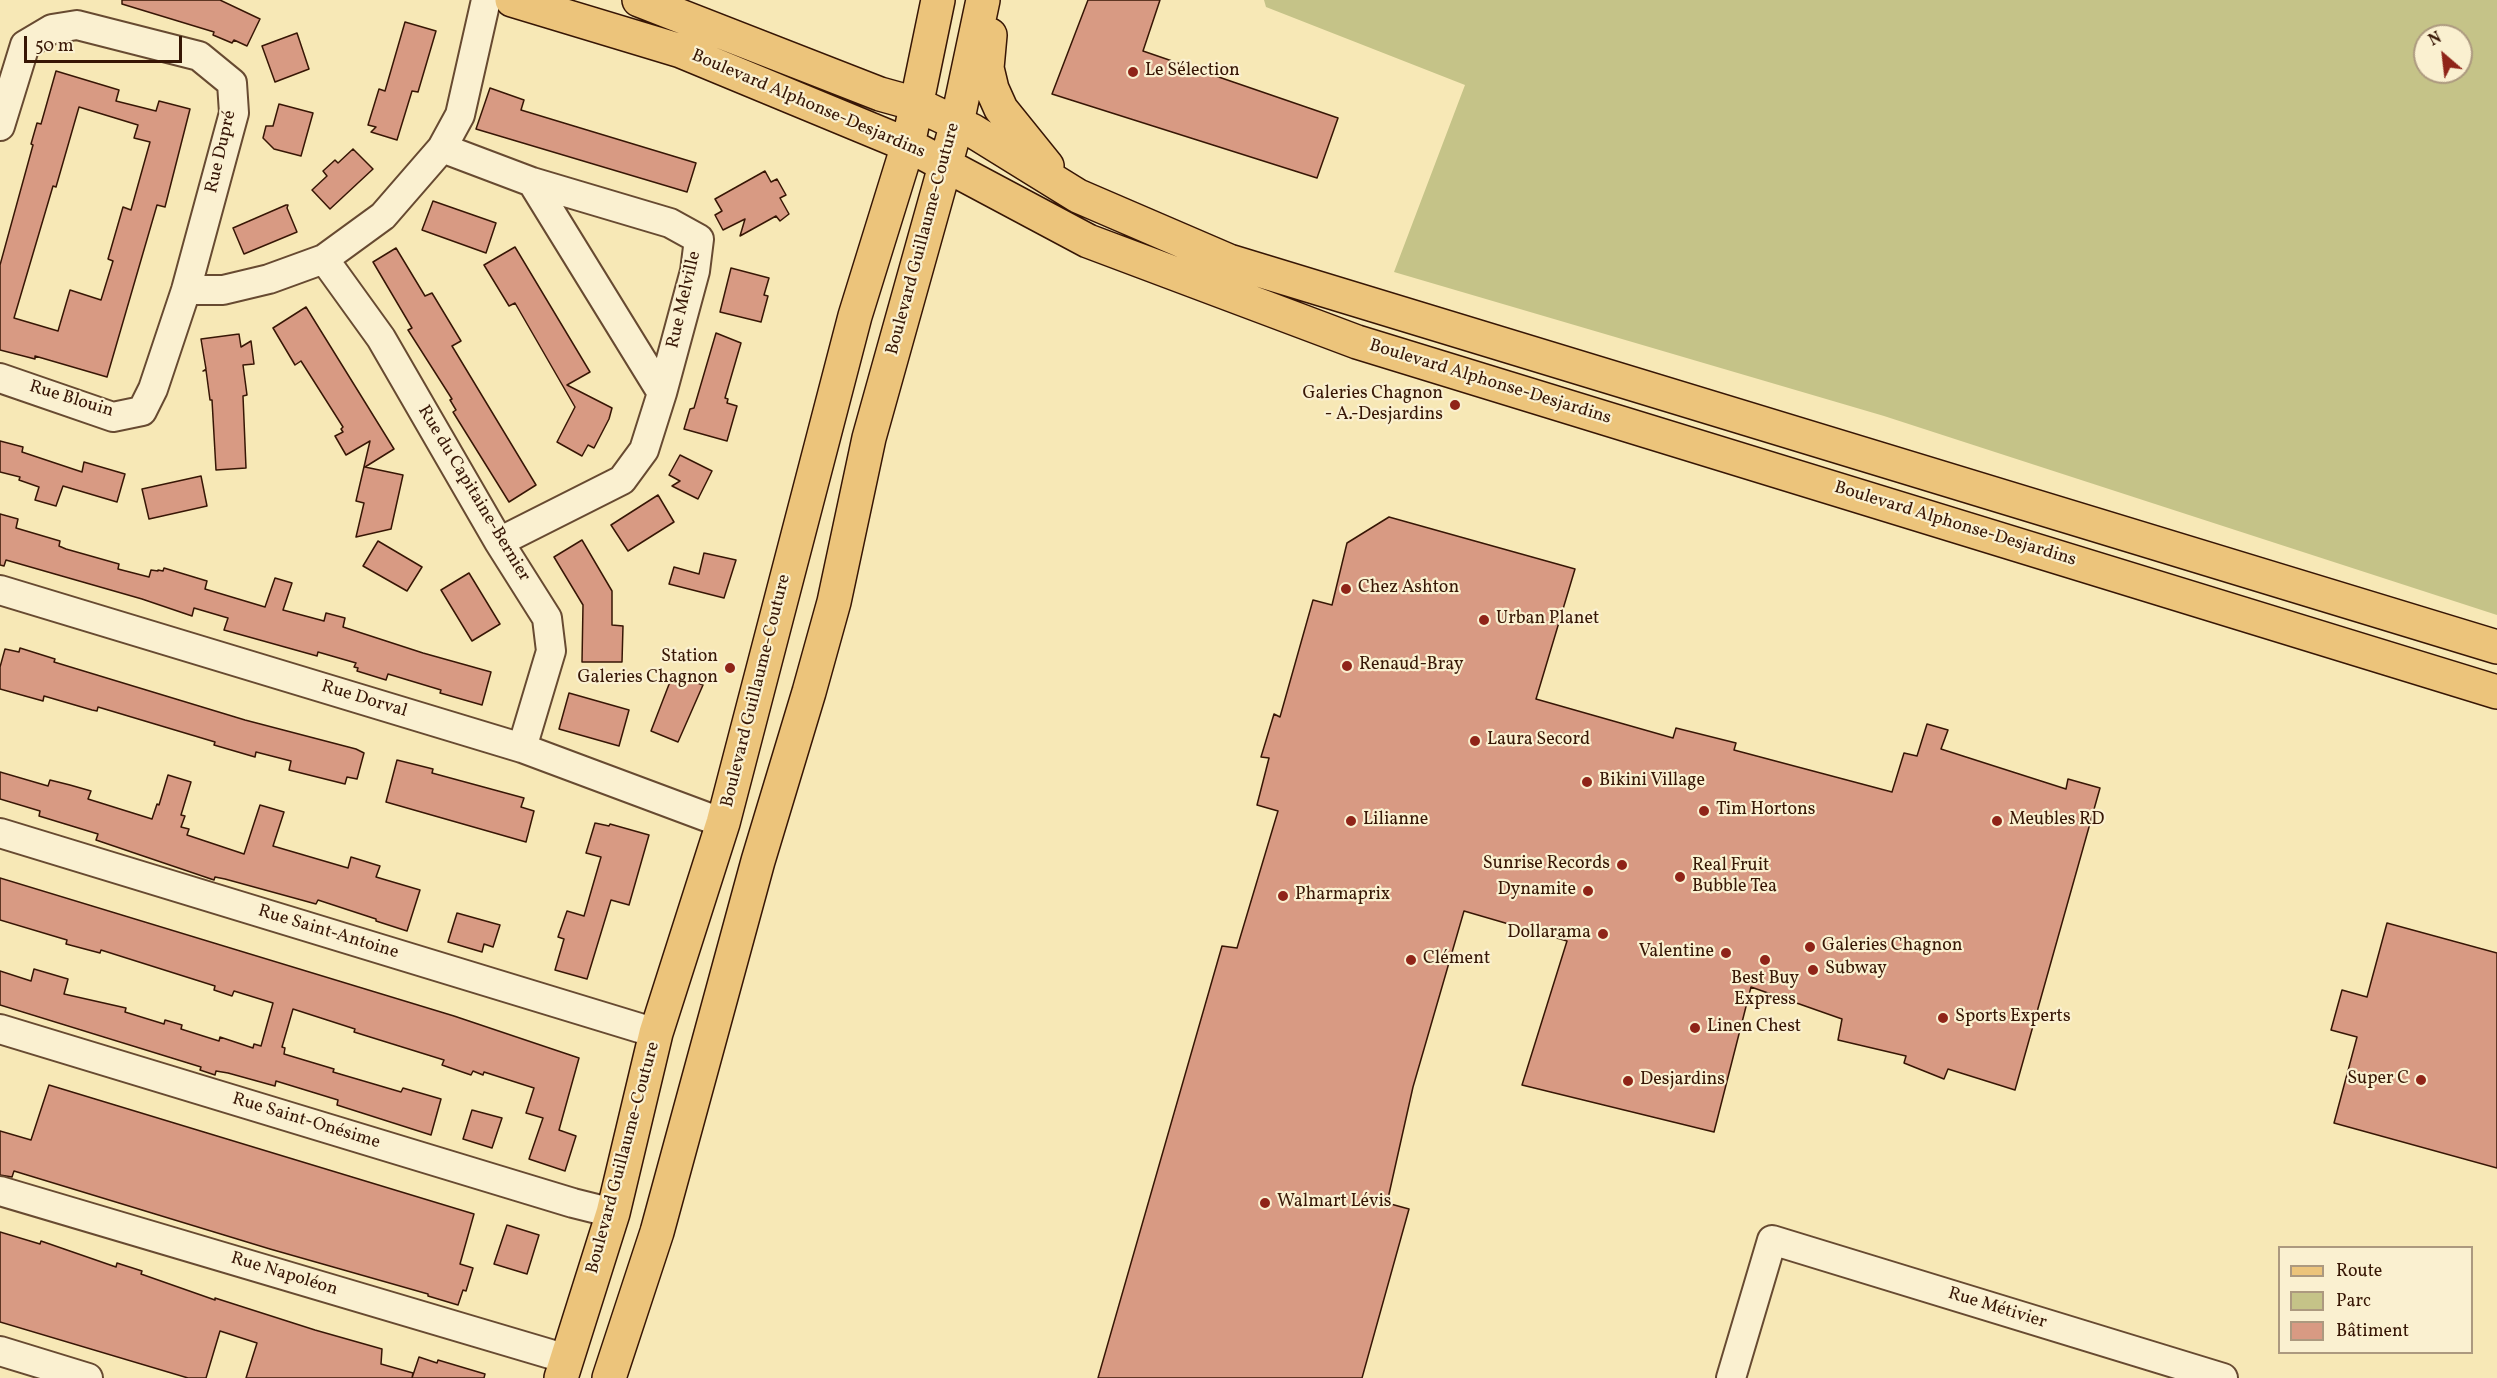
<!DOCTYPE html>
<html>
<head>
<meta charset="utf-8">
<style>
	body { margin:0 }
	#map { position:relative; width:2497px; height:1378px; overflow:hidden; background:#f7e8b6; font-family:Vollkorn,serif }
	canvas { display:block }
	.legend { position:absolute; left:2278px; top:1246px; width:195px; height:108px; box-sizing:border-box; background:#faf0d0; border:2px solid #ac997f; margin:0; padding:8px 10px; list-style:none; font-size:18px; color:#371605 }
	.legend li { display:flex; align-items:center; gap:12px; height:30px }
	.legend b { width:30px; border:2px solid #ac997f }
	.north { position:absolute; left:2413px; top:24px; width:60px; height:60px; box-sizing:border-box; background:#faf0d0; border:2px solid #ac997f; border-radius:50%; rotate:332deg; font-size:16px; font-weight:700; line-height:24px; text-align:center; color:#371605 }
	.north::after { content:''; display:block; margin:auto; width:21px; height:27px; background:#8f2418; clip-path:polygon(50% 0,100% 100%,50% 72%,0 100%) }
	.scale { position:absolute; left:24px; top:36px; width:158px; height:27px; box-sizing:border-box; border:3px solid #371605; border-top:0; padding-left:8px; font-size:18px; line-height:21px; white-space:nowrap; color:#371605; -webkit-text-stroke:4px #faf0d0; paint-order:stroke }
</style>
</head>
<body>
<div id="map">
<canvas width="2497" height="1378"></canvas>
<ul class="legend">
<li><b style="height:8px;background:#ecc47b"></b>Route</li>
<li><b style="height:16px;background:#c5c388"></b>Parc</li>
<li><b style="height:16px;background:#d89a83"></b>Bâtiment</li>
</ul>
<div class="north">N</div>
<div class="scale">50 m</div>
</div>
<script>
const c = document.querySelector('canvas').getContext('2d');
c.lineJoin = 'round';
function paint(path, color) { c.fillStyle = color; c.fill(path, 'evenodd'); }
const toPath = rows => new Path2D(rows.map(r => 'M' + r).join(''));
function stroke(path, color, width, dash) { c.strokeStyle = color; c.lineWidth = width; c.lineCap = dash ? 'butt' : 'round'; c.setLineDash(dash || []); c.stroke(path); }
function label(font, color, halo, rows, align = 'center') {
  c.font = font + ' Vollkorn,serif'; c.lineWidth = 4.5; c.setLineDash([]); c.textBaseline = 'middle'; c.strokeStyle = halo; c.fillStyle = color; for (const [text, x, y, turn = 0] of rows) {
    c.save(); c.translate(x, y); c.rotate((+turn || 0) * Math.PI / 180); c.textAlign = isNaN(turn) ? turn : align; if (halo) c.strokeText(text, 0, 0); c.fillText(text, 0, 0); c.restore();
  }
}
const green = toPath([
	[1264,0,2497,0,2497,615,1884,416,1394,272,1465,85,1266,7],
	[2425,36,2461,36,2461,72,2425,72]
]);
const building = toPath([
	[122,0,220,0,260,19,247,46,234,40,232,43,213,35,214,32,122,4,122,0],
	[1088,0,1160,0,1143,51,1338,118,1317,178,1052,94,1088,0],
	[405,22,436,31,418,92,412,91,397,140,371,132,376,127,368,125,379,89,385,91,405,22],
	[297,33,309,69,275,82,262,46,297,33],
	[56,71,119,90,116,101,156,111,159,101,190,109,165,207,157,205,107,377,35,356,35,359,0,350,0,265,33,145,31,144,37,123,41,124,56,71],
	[79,107,138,125,134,138,150,142,131,210,123,207,108,259,113,261,101,300,70,290,58,331,14,318,53,186,56,187,79,107],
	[490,88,524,100,521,110,696,163,687,192,476,129,490,88],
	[279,104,313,113,301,156,274,149,263,138,266,126,273,126,279,104],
	[353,149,373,169,330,209,312,190,327,176,323,171,335,160,338,163,353,149],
	[765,171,771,182,777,179,786,195,780,198,789,214,780,221,776,216,740,236,745,219,723,230,715,215,722,211,715,199,765,171],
	[433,201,496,223,486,253,422,230,433,201],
	[286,205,288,205,287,208,297,232,244,254,233,228,286,205],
	[515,247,590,372,567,385,612,408,609,419,594,448,588,445,582,456,557,442,575,407,515,303,509,306,484,265,515,247],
	[396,248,425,296,432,293,461,341,452,346,536,485,509,502,453,412,456,410,450,400,452,399,408,330,412,328,373,262,396,248],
	[731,268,769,278,764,295,768,296,761,322,720,312,731,268],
	[306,307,394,449,365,467,403,475,391,529,356,537,364,503,356,501,370,441,346,455,335,436,343,432,341,429,343,427,301,361,295,365,273,328,306,307],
	[716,333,741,343,725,398,728,399,727,403,737,406,727,441,684,429,690,409,694,408,716,333],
	[239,334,241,347,251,341,254,364,243,365,247,395,243,396,246,468,216,470,212,400,210,400,206,370,203,371,206,369,201,339,239,334],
	[0,441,23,447,22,452,82,472,84,462,125,474,117,502,63,486,56,506,35,500,39,487,19,480,20,477,0,472,0,441],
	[680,455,712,471,698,499,672,486,680,481,669,475,680,455],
	[201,476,207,506,149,519,142,489,201,476],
	[658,495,674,522,628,551,611,525,658,495],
	[0,514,18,519,16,528,60,541,59,546,66,549,119,564,118,569,149,577,151,570,158,571,158,570,163,571,164,568,207,581,205,589,265,607,275,578,292,583,283,610,324,621,326,613,345,618,343,627,423,653,491,672,482,705,440,693,441,690,388,674,386,680,357,671,358,668,354,667,356,663,318,652,317,656,224,630,228,618,194,608,192,616,142,599,6,560,4,566,0,565,0,514],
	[1389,517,1575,569,1536,699,1673,738,1676,728,1736,743,1734,750,1892,792,1904,753,1917,756,1927,724,1948,730,1941,749,2066,789,2068,779,2100,788,2015,1090,1948,1069,1944,1079,1904,1063,1906,1056,1838,1040,1842,1019,1751,987,1714,1132,1522,1085,1567,941,1464,911,1413,1087,1387,1203,1409,1209,1362,1378,1098,1378,1222,946,1237,948,1278,811,1257,805,1269,758,1261,757,1274,714,1280,717,1313,600,1332,605,1347,543,1389,517],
	[582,540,612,591,612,625,623,626,622,662,582,662,583,605,554,557,582,540],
	[378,541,422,567,407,591,363,566,378,541],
	[704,553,736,560,724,598,669,584,674,567,699,574,704,553],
	[469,573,500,624,472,641,441,590,469,573],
	[20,648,55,659,54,662,245,720,356,749,364,753,357,779,347,777,345,784,289,770,291,761,256,752,255,757,214,745,215,742,98,707,97,711,92,710,44,696,43,701,0,689,0,667,5,649,19,652,20,648],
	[673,674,703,685,678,742,651,731,673,674],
	[569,693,629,710,619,746,559,729,569,693],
	[397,760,433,769,432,773,524,798,521,807,534,811,526,842,386,802,397,760],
	[0,772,48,786,50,780,70,785,91,791,88,799,152,819,157,804,159,805,168,775,191,782,181,815,185,816,181,827,189,829,187,835,244,854,260,805,284,812,273,846,348,868,351,857,380,866,376,877,420,890,407,931,376,921,376,919,318,900,316,904,225,879,215,877,214,880,96,840,98,834,39,816,40,811,0,799,0,772],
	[595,823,609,826,610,824,649,835,629,905,611,900,587,979,555,970,564,939,558,937,567,911,584,916,601,857,586,853,595,823],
	[0,878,454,1016,579,1058,559,1130,576,1136,565,1171,529,1159,543,1118,526,1113,534,1088,484,1072,483,1075,473,1071,471,1075,442,1065,444,1060,354,1032,355,1029,293,1009,282,1047,285,1048,284,1054,334,1069,333,1072,401,1092,403,1088,441,1099,431,1135,337,1105,338,1100,276,1081,275,1086,228,1073,216,1071,215,1075,200,1070,201,1067,0,1005,0,971,31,981,34,969,68,979,64,994,126,1008,125,1012,164,1024,165,1020,182,1025,181,1029,219,1041,220,1037,253,1048,254,1044,261,1046,273,1003,234,991,232,996,214,990,215,986,101,950,100,953,66,944,67,940,0,920,0,878],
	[457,913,500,925,493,947,484,944,482,952,448,942,457,913],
	[2387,923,2497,953,2497,1168,2334,1123,2357,1037,2331,1030,2342,990,2367,997,2387,923],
	[49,1085,474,1214,460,1264,473,1268,466,1291,463,1290,458,1305,428,1296,428,1294,270,1249,14,1171,12,1177,0,1175,0,1131,31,1140,49,1085],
	[472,1110,502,1118,492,1148,463,1139,472,1110],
	[507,1225,539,1235,527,1274,494,1264,507,1225],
	[0,1232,40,1244,41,1241,116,1267,117,1263,142,1271,141,1274,215,1300,215,1298,315,1330,382,1349,381,1364,413,1373,412,1378,246,1378,257,1343,220,1331,206,1378,188,1378,0,1322,0,1232],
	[419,1357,437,1363,438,1360,485,1374,484,1378,412,1378,419,1357]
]);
const minor = toPath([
	[0,126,25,45,52,29,77,25,199,56,232,83,234,113,186,290,153,389,142,411,113,417,0,378],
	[442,148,532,182,670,223,699,239,695,271,662,393,644,450,622,480,499,542],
	[532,182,662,393],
	[324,259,381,338,499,542,547,618,551,651,522,748],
	[186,290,223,290,269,279,324,259,383,216,442,148,460,115,486,0],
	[0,590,522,748,723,823],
	[0,833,656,1033],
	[0,1029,573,1203,613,1213],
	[0,1191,567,1359],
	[0,1351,88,1378],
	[1731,1378,1772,1240,2223,1378]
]);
const major = toPath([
	[512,0,681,51,908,145,1088,241,1357,342,2497,692],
	[639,0,880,94,916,104,973,131,1078,196,1229,261,2497,647],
	[990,35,987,68,992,89,1001,109,1047,166],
	[561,1378,613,1213,656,1033,723,823,855,316,908,145,938,0],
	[609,1378,657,1232,758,861,809,692,834,602,869,438,957,123,983,0]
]);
const markers = [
	[1133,72,6,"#8f2418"],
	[1455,405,6,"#8f2418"],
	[1346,589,6,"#8f2418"],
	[1484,620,6,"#8f2418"],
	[1347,666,6,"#8f2418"],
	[730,668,6,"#8f2418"],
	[1475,741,6,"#8f2418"],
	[1587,782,6,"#8f2418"],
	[1704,811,6,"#8f2418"],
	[1351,821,6,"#8f2418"],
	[1997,821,6,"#8f2418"],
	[1622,865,6,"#8f2418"],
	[1680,877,6,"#8f2418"],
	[1588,891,6,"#8f2418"],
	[1283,896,6,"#8f2418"],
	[1603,934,6,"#8f2418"],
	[1810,947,6,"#8f2418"],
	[1726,953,6,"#8f2418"],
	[1411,960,6,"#8f2418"],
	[1765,960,6,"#8f2418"],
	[1813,970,6,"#8f2418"],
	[1943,1018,6,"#8f2418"],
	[1695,1028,6,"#8f2418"],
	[2421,1080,6,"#8f2418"],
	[1628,1081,6,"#8f2418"],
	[1265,1203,6,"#8f2418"]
];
const poiNames = [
	["Le Sélection",1145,72],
	["Galeries Chagnon",1443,395,"right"],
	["- A.-Desjardins",1443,416,"right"],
	["Chez Ashton",1358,589],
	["Urban Planet",1496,620],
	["Station",718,658,"right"],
	["Galeries Chagnon",718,679,"right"],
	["Renaud-Bray",1359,666],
	["Laura Secord",1487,741],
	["Bikini Village",1599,782],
	["Tim Hortons",1716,811],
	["Lilianne",1363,821],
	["Meubles RD",2009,821],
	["Sunrise Records",1610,865,"right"],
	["Real Fruit",1692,867],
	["Bubble Tea",1692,888],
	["Dynamite",1576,891,"right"],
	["Pharmaprix",1295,896],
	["Dollarama",1591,934,"right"],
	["Galeries Chagnon",1822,947],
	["Valentine",1714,953,"right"],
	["Clément",1423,960],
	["Subway",1825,970],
	["Best Buy",1765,980,"center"],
	["Express",1765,1001,"center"],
	["Sports Experts",1955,1018],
	["Linen Chest",1707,1028],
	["Super C",2409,1080,"right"],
	["Desjardins",1640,1081],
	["Walmart Lévis",1277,1203]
];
const streetNames = [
	["Boulevard Alphonse-Desjardins",808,105,23],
	["Rue Dupré",222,152,-77],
	["Boulevard Guillaume-Couture",924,239,-75],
	["Rue Melville",685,300,-77],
	["Boulevard Alphonse-Desjardins",1490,383,17],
	["Rue Blouin",71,400,17],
	["Rue du Capitaine-Bernier",473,494,59],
	["Boulevard Alphonse-Desjardins",1955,525,17],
	["Boulevard Guillaume-Couture",757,691,-76],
	["Rue Dorval",364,700,17],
	["Rue Saint-Antoine",328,933,17],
	["Rue Saint-Onésime",306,1122,17],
	["Boulevard Guillaume-Couture",624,1158,-75],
	["Rue Napoléon",284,1275,17],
	["Rue Métivier",1997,1309,17]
];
paint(green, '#c5c388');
paint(building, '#d89a83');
stroke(building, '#371605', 1.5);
stroke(minor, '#674a31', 32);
stroke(major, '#371605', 36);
stroke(minor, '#faf0d0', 28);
stroke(major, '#ecc47b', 33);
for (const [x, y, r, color] of markers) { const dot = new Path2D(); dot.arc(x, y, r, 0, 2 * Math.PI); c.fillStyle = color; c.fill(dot); stroke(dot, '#faf0d0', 2); }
label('18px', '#371605', '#faf0d0', poiNames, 'left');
label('18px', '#371605', '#faf0d0', streetNames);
</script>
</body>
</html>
